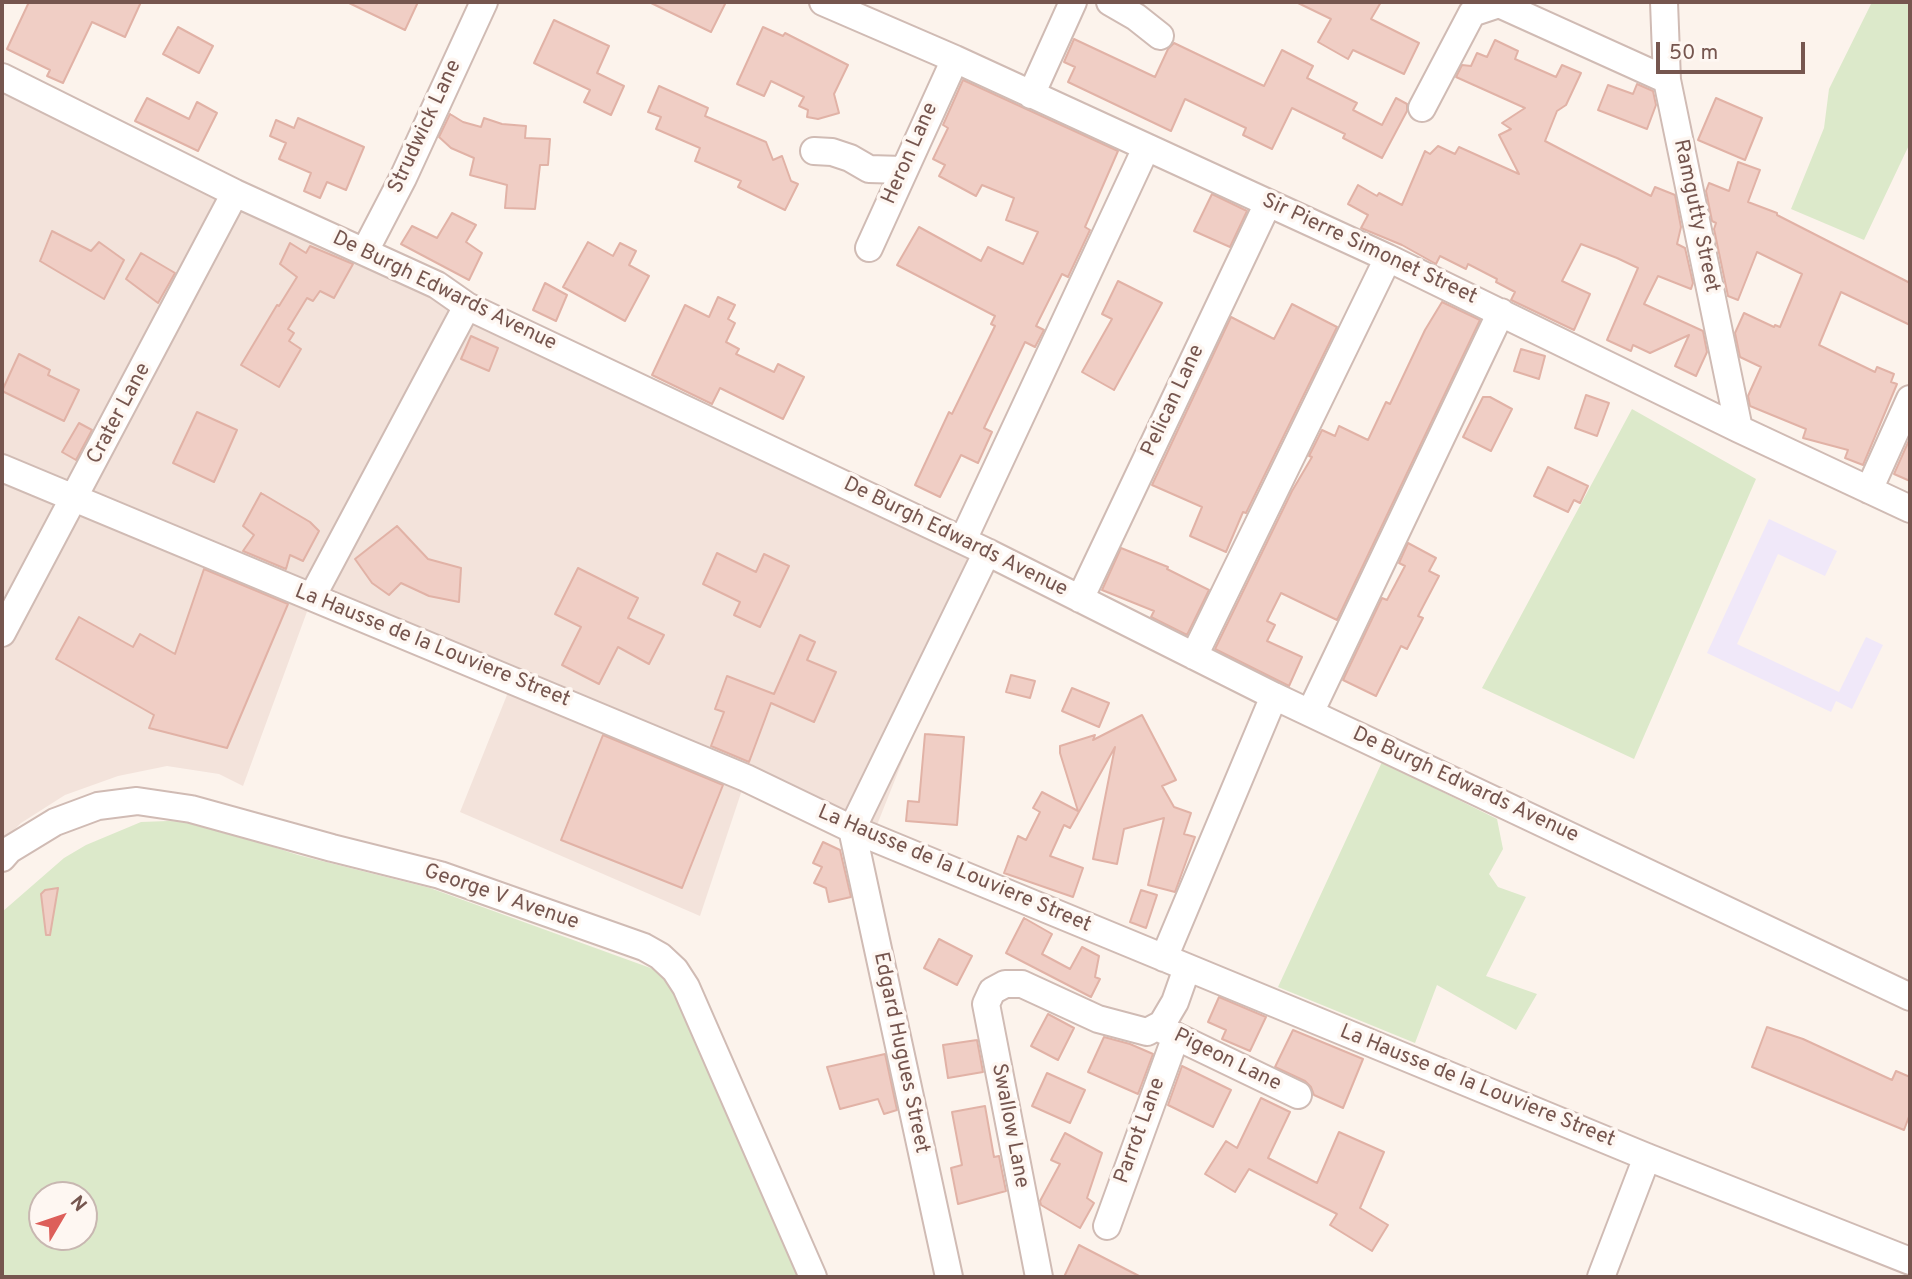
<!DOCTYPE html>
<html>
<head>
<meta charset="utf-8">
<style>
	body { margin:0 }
	#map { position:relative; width:1912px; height:1279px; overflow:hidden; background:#fcf3ec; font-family:Overpass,sans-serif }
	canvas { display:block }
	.frame { position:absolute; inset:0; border:4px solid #76564f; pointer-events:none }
	.north { position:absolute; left:28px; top:1181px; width:70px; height:70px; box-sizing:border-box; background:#fef7f2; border:2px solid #c8b7b1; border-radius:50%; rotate:51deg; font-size:19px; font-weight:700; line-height:28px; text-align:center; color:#76564f }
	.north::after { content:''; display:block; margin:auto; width:24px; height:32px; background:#dd5f5a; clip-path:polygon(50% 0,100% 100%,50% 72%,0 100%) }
	.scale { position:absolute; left:1656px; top:42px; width:149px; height:32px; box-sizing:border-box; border:4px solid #76564f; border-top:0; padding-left:9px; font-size:21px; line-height:24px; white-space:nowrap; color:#76564f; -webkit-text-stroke:5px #fef7f2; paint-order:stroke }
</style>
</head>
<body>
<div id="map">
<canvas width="1912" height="1279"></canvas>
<div class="frame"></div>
<div class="north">N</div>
<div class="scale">50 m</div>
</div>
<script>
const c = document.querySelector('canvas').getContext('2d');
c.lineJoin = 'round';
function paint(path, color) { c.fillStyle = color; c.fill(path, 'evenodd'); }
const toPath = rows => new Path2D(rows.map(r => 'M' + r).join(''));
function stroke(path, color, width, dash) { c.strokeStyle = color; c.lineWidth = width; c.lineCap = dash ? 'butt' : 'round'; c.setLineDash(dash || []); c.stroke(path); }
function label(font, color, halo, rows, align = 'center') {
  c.font = font + ' Overpass,sans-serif'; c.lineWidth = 7; c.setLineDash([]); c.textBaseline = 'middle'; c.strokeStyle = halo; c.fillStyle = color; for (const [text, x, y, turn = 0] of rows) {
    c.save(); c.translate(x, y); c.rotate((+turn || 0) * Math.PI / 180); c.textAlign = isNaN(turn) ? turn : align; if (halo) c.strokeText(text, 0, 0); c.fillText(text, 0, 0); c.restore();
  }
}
const residential = toPath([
	[2,74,986,551,873,835,746,778,700,916,460,812,513,680,312,598,243,786,219,774,167,766,118,776,65,795,21,823,2,842]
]);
const education = toPath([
	[1769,519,1837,551,1825,576,1778,554,1737,644,1839,692,1866,637,1883,645,1852,709,1836,701,1831,712,1707,653]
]);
const green = toPath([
	[1872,2,1910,2,1910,143,1864,240,1791,209,1824,128,1829,89],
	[1632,409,1756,479,1634,759,1482,688],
	[1382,762,1497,819,1503,849,1489,874,1498,887,1526,897,1486,976,1537,994,1516,1030,1437,985,1415,1043,1278,987],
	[168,821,197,822,234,828,258,842,298,855,430,888,678,978,821,1277,2,1277,2,912,64,858,86,845,141,822],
	[42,1195,84,1195,84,1237,42,1237]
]);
const building = toPath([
	[29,2,141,2,125,37,92,22,63,83,47,76,50,70,7,49,29,2],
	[347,2,418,2,405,30,347,2],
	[649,2,726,2,711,32,649,2],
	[1296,2,1381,2,1371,19,1419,43,1404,74,1353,50,1348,59,1318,42,1331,19,1296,2],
	[554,20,609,46,597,73,624,86,611,115,584,102,590,90,534,63,554,20],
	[178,27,213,46,199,73,163,54,178,27],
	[763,27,783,36,785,33,848,65,834,94,839,113,818,119,807,117,808,110,799,106,804,97,771,81,764,96,737,84,763,27],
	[1074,39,1155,77,1168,49,1174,43,1264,86,1282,50,1313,66,1307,78,1357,103,1353,110,1382,125,1396,98,1407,104,1407,111,1382,158,1343,138,1345,134,1292,108,1272,149,1243,135,1246,128,1185,99,1171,131,1068,82,1075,67,1064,62,1074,39],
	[1495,40,1518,51,1515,59,1556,77,1562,65,1581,73,1566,105,1557,111,1545,141,1651,196,1655,187,1675,195,1681,227,1677,244,1685,248,1693,283,1691,289,1658,276,1644,304,1703,331,1707,352,1696,376,1675,366,1689,335,1650,353,1633,345,1631,351,1607,340,1638,268,1617,258,1581,244,1562,281,1590,294,1574,330,1511,300,1515,292,1496,282,1497,279,1468,264,1466,269,1440,256,1436,264,1402,245,1361,228,1368,215,1348,204,1358,185,1377,196,1379,193,1402,205,1425,151,1430,154,1438,146,1455,154,1459,147,1519,174,1499,135,1511,129,1502,123,1525,108,1456,77,1462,65,1471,66,1477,53,1487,57,1495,40],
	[963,80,1118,151,1085,227,1090,230,1068,277,1062,274,1036,326,1044,330,1035,347,1025,342,984,428,992,432,978,463,961,455,940,497,915,485,949,412,952,414,995,326,991,324,995,316,897,265,919,227,981,261,988,247,1023,264,1038,232,1006,220,1014,198,982,185,976,196,939,176,945,165,933,159,948,128,943,125,963,80],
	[1637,84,1653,91,1656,105,1647,129,1598,110,1608,85,1633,94,1637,84],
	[659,86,708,108,705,116,766,142,773,160,782,156,791,181,798,184,785,210,738,187,741,181,695,161,700,148,656,129,661,117,648,112,659,86],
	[147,98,189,119,197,102,217,113,198,151,135,121,147,98],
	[1716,98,1762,118,1745,160,1698,140,1716,98],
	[450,114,463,122,481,127,484,118,502,124,526,126,525,138,550,139,548,165,540,165,535,209,505,208,507,185,470,175,474,158,451,148,439,137,450,114],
	[298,118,364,147,346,190,327,182,320,198,304,191,311,173,279,159,286,143,270,136,276,120,294,128,298,118],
	[1738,162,1760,170,1748,202,1777,213,1777,215,1910,283,1910,325,1841,292,1819,345,1875,372,1877,367,1894,374,1891,382,1897,384,1863,465,1845,458,1848,450,1803,438,1806,429,1750,406,1748,396,1761,367,1740,357,1735,333,1744,313,1774,327,1775,325,1780,327,1802,274,1757,252,1738,300,1728,296,1714,229,1716,223,1712,221,1706,191,1709,183,1729,191,1738,162],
	[1212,194,1247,211,1230,247,1194,231,1212,194],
	[452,213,476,225,466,242,482,253,469,280,401,244,412,226,437,238,452,213],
	[52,231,91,251,99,242,124,260,104,299,40,261,52,231],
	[588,242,613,256,620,243,636,251,629,265,649,276,625,321,563,287,588,242],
	[290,243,306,253,310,246,353,264,334,298,320,291,313,301,307,298,288,329,294,333,289,341,301,349,279,387,241,365,277,305,279,306,297,277,280,264,290,243],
	[141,253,175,273,158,303,126,279,141,253],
	[1118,281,1162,303,1114,390,1082,372,1112,319,1102,314,1118,281],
	[545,283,567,295,556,321,533,310,545,283],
	[718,297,735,305,728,319,735,323,726,342,739,349,736,354,774,372,778,364,804,377,783,419,720,388,712,404,652,375,685,305,709,317,718,297],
	[1442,302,1480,320,1337,620,1281,593,1267,621,1275,625,1267,641,1302,657,1289,686,1215,649,1292,491,1312,457,1309,456,1322,430,1335,436,1339,426,1368,440,1386,402,1390,404,1425,330,1442,302],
	[1292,304,1337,327,1246,513,1243,512,1226,552,1190,536,1202,507,1152,485,1231,317,1274,339,1292,304],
	[471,336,498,348,489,371,461,359,471,336],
	[1521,349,1545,356,1539,379,1514,371,1521,349],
	[19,354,50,370,48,375,79,390,64,421,2,391,19,354],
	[1586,395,1609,403,1597,436,1575,428,1586,395],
	[1483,397,1490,397,1512,409,1491,451,1463,437,1483,397],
	[197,412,237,430,214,482,173,463,197,412],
	[79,423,92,430,76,460,62,452,79,423],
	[1910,438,1910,481,1894,474,1910,438],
	[1548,467,1588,486,1580,503,1574,500,1568,512,1534,496,1548,467],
	[261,493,310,522,319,531,303,561,290,555,286,569,243,551,254,535,243,526,261,493],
	[397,526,428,559,461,568,459,602,429,596,401,583,389,595,372,583,355,559,397,526],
	[1408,543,1436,558,1429,571,1439,576,1418,616,1423,618,1407,649,1401,646,1376,696,1343,680,1382,598,1387,600,1405,566,1399,563,1408,543],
	[1121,548,1168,567,1167,569,1209,590,1187,635,1151,617,1154,611,1102,590,1121,548],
	[717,553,756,572,764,554,789,566,760,627,734,615,740,602,703,584,717,553],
	[578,568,638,598,628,618,664,635,649,664,618,647,599,684,562,665,581,627,555,614,578,568],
	[204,569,288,604,227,748,149,728,154,715,56,659,79,617,133,647,140,634,175,654,204,569],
	[800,635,815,642,807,660,836,672,814,722,771,703,749,762,711,746,724,712,715,709,727,676,774,694,800,635],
	[1011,675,1035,681,1030,698,1006,692,1011,675],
	[1072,688,1109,703,1099,727,1062,711,1072,688],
	[1142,715,1176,780,1162,786,1174,807,1191,813,1184,834,1195,837,1175,892,1148,885,1164,818,1124,829,1117,864,1093,859,1115,747,1070,828,1064,825,1050,856,1083,868,1073,897,1004,873,1018,836,1026,840,1040,812,1033,808,1042,792,1078,811,1060,753,1060,746,1095,735,1093,740,1142,715],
	[925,734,964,737,957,825,906,821,908,801,919,802,925,734],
	[603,735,723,785,682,888,561,840,603,735],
	[823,842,840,850,851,897,829,902,826,888,814,883,822,867,813,863,823,842],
	[58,888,50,935,46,935,41,894,45,890,58,888],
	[1141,890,1157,895,1146,928,1130,922,1141,890],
	[1024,918,1052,934,1042,954,1070,969,1082,947,1099,956,1095,977,1100,979,1091,997,1006,953,1024,918],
	[939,939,972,956,957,985,924,968,939,939],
	[1219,997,1266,1017,1250,1051,1222,1039,1226,1030,1208,1022,1219,997],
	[1048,1014,1074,1028,1058,1060,1031,1046,1048,1014],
	[1767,1027,1803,1039,1892,1080,1896,1071,1910,1077,1910,1114,1904,1130,1752,1067,1767,1027],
	[1293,1030,1363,1059,1343,1108,1314,1095,1311,1087,1305,1081,1275,1067,1293,1030],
	[1104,1037,1130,1044,1153,1054,1138,1094,1088,1072,1104,1037],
	[977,1040,983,1072,948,1078,943,1045,977,1040],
	[885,1054,897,1110,884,1114,878,1099,840,1109,827,1067,885,1054],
	[1182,1066,1231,1090,1213,1127,1168,1105,1182,1066],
	[1047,1073,1085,1090,1070,1123,1032,1106,1047,1073],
	[1261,1098,1290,1112,1268,1158,1317,1183,1339,1132,1384,1152,1360,1208,1388,1225,1372,1251,1330,1225,1337,1214,1249,1169,1235,1192,1205,1174,1226,1141,1237,1148,1261,1098],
	[985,1106,994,1157,999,1156,1006,1191,958,1204,951,1168,962,1165,952,1112,985,1106],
	[1065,1133,1102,1153,1087,1198,1094,1203,1080,1228,1041,1205,1040,1201,1060,1164,1051,1160,1065,1133],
	[1079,1245,1141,1277,1064,1277,1079,1245]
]);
const minor = toPath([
	[823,2,955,59,1388,258,1739,429,1910,509],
	[1110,2,1136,17,1160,36],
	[1664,2,1667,80,1739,429],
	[2,77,235,193,437,285,467,306,987,552,1274,696,1910,997],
	[1031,95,1073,2],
	[1422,108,1472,13,1499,4,1667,80],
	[814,151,832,152,850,158,869,169,903,170],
	[869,248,955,59],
	[365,251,403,178,484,2],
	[2,468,746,778,852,829,1647,1157,1910,1261],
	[1869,490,1910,399],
	[963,540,1146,148],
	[312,597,467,306],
	[1080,599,1268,203],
	[2,633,235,193],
	[1194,656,1388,258],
	[1310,713,1501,312],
	[2,858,9,850,55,822,98,806,137,801,191,809,332,848,440,875,644,947,660,956,675,970,686,987,813,1277],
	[1164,958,1274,696],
	[1161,1029,1298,1095],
	[1107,1226,1176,1036],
	[949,1277,852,829,987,552],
	[1039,1277,986,1004,992,991,1005,984,1022,984,1098,1019,1147,1032,1162,1024,1175,1002,1187,968],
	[1601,1277,1647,1157]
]);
const streetNames = [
	["Strudwick Lane",426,127,-65],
	["Heron Lane",911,154,-66],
	["Ramgutty Street",1695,216,78],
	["Sir Pierre Simonet Street",1369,250,25],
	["De Burgh Edwards Avenue",444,292,26],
	["Pelican Lane",1174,401,-65],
	["Crater Lane",120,414,-62],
	["De Burgh Edwards Avenue",955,538,26],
	["La Hausse de la Louviere Street",432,647,22],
	["De Burgh Edwards Avenue",1465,786,25],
	["La Hausse de la Louviere Street",954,870,23],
	["George V Avenue",501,898,19],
	["Edgard Hugues Street",900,1053,78],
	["Pigeon Lane",1227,1061,26],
	["La Hausse de la Louviere Street",1477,1087,22],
	["Swallow Lane",1009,1126,79],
	["Parrot Lane",1141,1131,-70]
];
paint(residential, '#f3e3db');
paint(education, '#f0e8f9');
paint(green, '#dce9ca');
paint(building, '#f0cec5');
stroke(building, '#e1b2a6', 2);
stroke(minor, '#d0bbb4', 30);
stroke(minor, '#fff', 26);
label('21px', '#76564f', '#fef7f2', streetNames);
</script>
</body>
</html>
